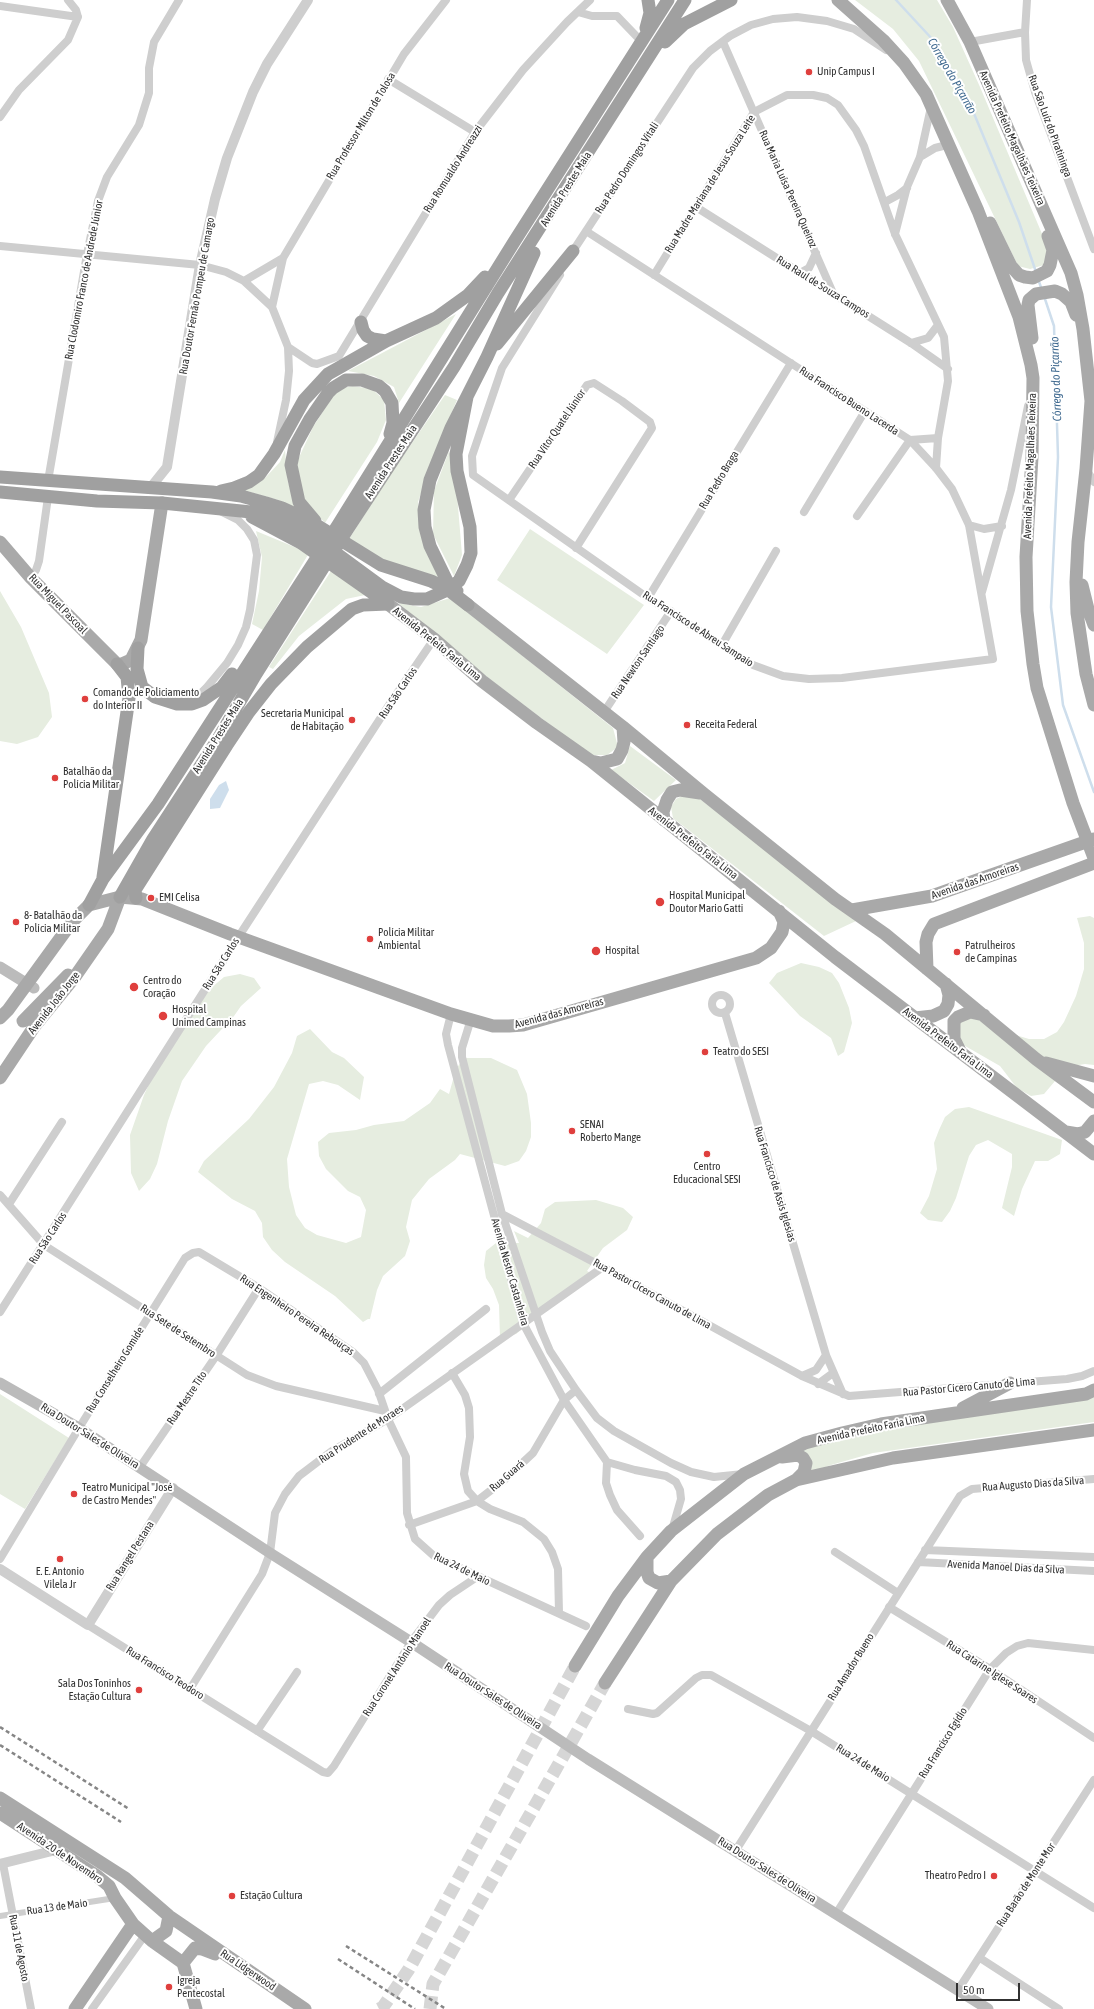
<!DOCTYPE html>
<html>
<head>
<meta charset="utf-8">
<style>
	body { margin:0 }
	#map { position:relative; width:1094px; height:2009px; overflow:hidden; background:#fff; font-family:"Asap Condensed",sans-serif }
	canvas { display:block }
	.scale { position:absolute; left:956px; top:1983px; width:64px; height:18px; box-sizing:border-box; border:2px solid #313131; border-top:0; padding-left:5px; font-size:12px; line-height:14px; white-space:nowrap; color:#313131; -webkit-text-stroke:3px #fff; paint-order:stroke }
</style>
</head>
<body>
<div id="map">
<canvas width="1094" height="2009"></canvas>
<div class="scale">50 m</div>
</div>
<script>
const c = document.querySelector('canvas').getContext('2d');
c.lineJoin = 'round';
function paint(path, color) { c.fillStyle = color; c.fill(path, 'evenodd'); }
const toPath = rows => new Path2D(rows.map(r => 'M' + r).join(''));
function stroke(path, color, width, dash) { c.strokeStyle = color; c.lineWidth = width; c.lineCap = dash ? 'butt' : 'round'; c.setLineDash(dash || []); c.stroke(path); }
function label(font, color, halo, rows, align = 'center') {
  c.font = font + ' "Asap Condensed",sans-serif'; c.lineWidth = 4; c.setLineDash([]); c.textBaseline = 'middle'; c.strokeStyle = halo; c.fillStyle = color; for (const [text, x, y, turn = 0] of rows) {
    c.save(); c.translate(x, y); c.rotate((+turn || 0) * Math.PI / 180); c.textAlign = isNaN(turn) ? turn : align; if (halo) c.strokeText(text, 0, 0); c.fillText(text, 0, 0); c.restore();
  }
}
const green = toPath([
	[855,0,937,0,953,27,980,87,1048,248,1044,265,1030,269,1018,266,919,61,893,29],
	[456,314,399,403,394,387,374,376,348,371],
	[353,386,372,389,384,400,386,420,377,442,325,523,303,500,296,464,313,427,333,396,342,388],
	[445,395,457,400,433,457,418,502,421,530,438,577,388,562,349,539,390,475],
	[285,450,288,482,296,509,278,500,243,490,265,478,280,462],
	[449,451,456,482,462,555,454,576,433,534,434,491],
	[530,529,644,605,607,654,497,580],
	[256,531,309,553,263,630,252,624,259,591,262,557],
	[331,571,370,594,346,599,299,636,273,669,269,667],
	[0,591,21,627,49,693,52,717,38,737,17,744,0,741],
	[450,598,613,728,618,747,607,755,590,755,487,677,398,603,421,607],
	[630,746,676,780,654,801,611,770,625,763],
	[684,795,700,799,856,921,824,936,673,818,671,807,676,799],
	[1090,916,1094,918,1094,1065,1085,1064,1072,1066,1061,1074,1044,1094,1031,1096,1017,1088,1000,1066,953,1039,955,1012,969,1010,1002,1031,1029,1039,1044,1039,1057,1032,1064,1022,1076,996,1084,969,1084,943,1077,918],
	[801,963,819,967,832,973,839,983,849,1008,852,1023,844,1052,838,1056,831,1038,800,1016,769,983,777,973],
	[240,974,254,978,261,988,241,1006,234,1016,206,1046,182,1081,168,1121,157,1164,150,1179,139,1191,131,1173,130,1135,144,1095,157,1067,204,994,224,977],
	[310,1029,332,1052,344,1058,364,1077,360,1100,338,1085,323,1081,309,1084,287,1159,289,1187,296,1215,305,1228,317,1235,346,1243,361,1237,366,1210,360,1197,348,1191,326,1169,319,1156,318,1142,329,1133,356,1130,374,1125,404,1121,430,1103,440,1089,449,1094,456,1069,464,1058,491,1058,517,1070,527,1094,531,1123,531,1137,526,1151,519,1161,505,1166,460,1154,455,1160,429,1179,412,1200,406,1227,410,1241,405,1256,383,1276,377,1290,370,1319,368,1319,363,1322,335,1296,285,1262,272,1250,263,1237,262,1223,255,1211,232,1199,198,1172,204,1161,249,1119,274,1087,292,1053,297,1036],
	[969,1107,1062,1140,1060,1154,1048,1161,1035,1161,1022,1189,1014,1216,1002,1208,1012,1167,1012,1154,988,1140,976,1145,969,1156,956,1198,950,1211,942,1222,928,1220,920,1213,929,1196,937,1169,934,1143,939,1130,945,1117,955,1109],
	[596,1200,623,1208,633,1217,627,1230,603,1248,587,1271,593,1274,516,1334,500,1338,499,1305,493,1289,486,1278,484,1265,486,1251,496,1243,519,1243,514,1231,528,1238,541,1223,545,1209,555,1202],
	[0,1394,69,1438,25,1509,0,1494],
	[1094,1396,1094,1422,873,1453,831,1465,808,1474,803,1447,846,1434]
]);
const water = toPath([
	[226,781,229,790,220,808,210,809,210,799,219,785]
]);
const stream = toPath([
	[896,0,934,41,968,99,1019,222,1036,272],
	[1038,279,1042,290],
	[1044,296,1054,326,1058,457,1051,607,1063,705,1094,792]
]);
const primaryTunnel = toPath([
	[379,2009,383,2007,409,1969,575,1666],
	[430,2009,433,1984,605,1683]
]);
const pedestrian = toPath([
	[0,1916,115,1898]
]);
const minor = toPath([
	[1027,0,1025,32,1026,60,1035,92,1094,249],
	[0,6,78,17],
	[578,12,592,16,617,16,641,41],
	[723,42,833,293],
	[970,42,1025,32],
	[388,79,475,132],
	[0,117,19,90,68,40,78,17,76,10,68,0],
	[920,157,935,148,947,145],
	[885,202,898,195,907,188],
	[696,207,911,343,948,369],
	[895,234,907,187,920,157,931,107],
	[0,246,200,265,226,272,244,281,272,307,288,347,289,371,286,400,277,442],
	[571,254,693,68,710,51,730,36,751,25,773,19,797,17,827,21,854,29,886,50],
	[800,273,809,268,816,253],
	[560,275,502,368,472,456,473,475,648,598,753,665,783,676,809,679,842,678,993,659,969,525,952,489,936,468,910,440,586,231],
	[654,275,754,112,787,95,813,95,827,98,838,105,856,130,864,146,895,234,944,337,948,381,938,438,936,468],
	[244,281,283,258],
	[272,307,283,258,404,54,446,0],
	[911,343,928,338,938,325],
	[288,347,312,363,317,364,339,356,475,132,523,70,567,22,590,0],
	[1086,469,1094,482],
	[48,481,87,254,98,201,107,177,139,125,149,93,149,68,154,42,179,0],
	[509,500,587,385,594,383,622,401,650,422,652,428,576,548],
	[804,512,865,411],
	[857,516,910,440,938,438],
	[969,525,984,529,1002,526],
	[31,578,36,570,39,561,48,497],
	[982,592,1011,490,1028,406],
	[648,598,791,363],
	[722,645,776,551],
	[185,701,201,693,207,687,227,663,238,645,246,627,250,610,257,555,254,540,247,529,238,520,222,512],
	[604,712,671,611],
	'712 1004a9 9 0 1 1 18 0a9 9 0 1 1-18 0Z',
	[725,1013,826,1355,843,1394],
	[451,1014,446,1034,448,1045,523,1323,564,1400,607,1462,635,1470,666,1476,676,1482,680,1490,681,1499,672,1530],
	[471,1019,462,1048,462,1057,502,1214,542,1332,550,1351,576,1390,597,1418,614,1431,671,1463,691,1472,714,1477,743,1474],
	[0,1195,44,1245,247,1375,276,1386,385,1411],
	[9,1204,62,1122],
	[502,1214,603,1267,802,1376,849,1396,1067,1379,1082,1376,1094,1371],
	[0,1312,239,936,389,705,434,639],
	[452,1373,465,1395,469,1408,470,1437,464,1474,468,1491,477,1501,490,1509,523,1522,544,1539,552,1552,558,1569,559,1613],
	[802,1376,816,1370,826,1355],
	[818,1384,833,1373],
	[379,1394,486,1309],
	[607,1462,606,1483,610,1495,617,1510,640,1536],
	[140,1467,216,1356,259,1288],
	[409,1525,477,1501,503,1481,533,1453,564,1400,576,1390],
	[925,1550,1094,1557],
	[835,1552,898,1593],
	[0,1559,79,1428,185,1258,193,1253,199,1252,259,1288,353,1352,364,1363,378,1390,388,1419,406,1457,407,1513,415,1539,434,1556,586,1626],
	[918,1562,1094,1571],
	[889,1607,990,1669,1094,1738],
	[88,1625,323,1772,328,1773,334,1766,411,1642,439,1605,450,1595,477,1577],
	[190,1689,262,1574,270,1553,275,1513,285,1494,299,1476,332,1451,388,1419,603,1267],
	[628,1709,653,1714,657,1713,696,1678,702,1675,711,1675,811,1731,1094,1908],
	[257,1731,297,1672],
	[736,1850,960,1496,972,1489,1094,1479],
	[3,1864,31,2009],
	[836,1914,990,1669,1006,1653,1017,1646,1028,1643,1094,1650],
	[980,1958,1059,2009],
	[958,1990,1094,1780],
	[92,2009,145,1935]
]);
const tertiary = toPath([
	[151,487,167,467,200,265,215,199,227,158,253,92,267,64,308,0],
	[0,1569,88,1625,173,1488],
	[0,1864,56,1850,58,1846]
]);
const secondary = toPath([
	[0,967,34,988],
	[0,1383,79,1428,270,1553,411,1642,588,1759,988,2009]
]);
const primary = toPath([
	[838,0,883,40,904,63,926,94,978,211,1019,317,1031,365,1033,378,1032,457,1026,557,1027,611,1033,664,1037,688,1073,803,1094,858],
	[947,0,970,42,1071,273,1077,295,1083,329,1091,401,1086,469,1078,542,1076,582,1077,613,1086,674,1094,705],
	[990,223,1011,266,1019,275,1025,277,1033,278,1047,271,1050,265,1053,250,1048,236],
	[1032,338,1028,305,1029,300,1036,294,1055,291,1062,294,1071,302,1076,315],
	[0,542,31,578,117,664,122,664,131,660,141,640,162,503],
	[1082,585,1088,609,1094,625],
	[388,604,434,639,482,681,537,723,591,761,835,957,1094,1154],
	[468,605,623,727,704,794,835,899,885,934,1036,1059,1094,1102],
	[591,761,601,763,617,759,622,750,624,742,623,727],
	[664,820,663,812,667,800,672,792,680,790,700,793],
	[852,910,932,896,1094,839],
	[927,969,926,942,928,934,934,924,1094,863],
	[0,1018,8,1010,72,922,89,905,120,897,142,899,230,934,451,1014,493,1026,509,1026,523,1025,756,958,771,948,782,932,784,922,779,911],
	[915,1018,933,1016,944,1011,948,1004,949,995,946,984],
	[23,1021,68,975],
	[960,1051,954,1039,954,1021,958,1017,970,1012,984,1015],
	[1046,1063,1094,1076],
	[0,1078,34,1027,74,978,108,929,120,897],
	[1066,1132,1078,1134,1085,1132,1094,1121],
	[963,1408,1010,1383],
	[782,1457,798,1455,803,1458,806,1463,804,1472,796,1480],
	[647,1557,647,1572,649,1578,658,1583,671,1581],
	[575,1666,618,1596,647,1557,671,1531,744,1474,805,1443,842,1433,881,1424,1086,1394,1094,1390],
	[605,1683,671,1581,717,1534,768,1495,796,1480,893,1458,1094,1430],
	[0,1798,125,1878,169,1916,305,2009],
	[0,1813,97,1876,109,1886,115,1898,133,1924,152,1941,183,1963],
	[152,1941,166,1931,169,1916],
	[183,1963,195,1948,202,1949,215,1954],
	[183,1963,196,2009],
	[75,2009,133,1924]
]);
const trunk = toPath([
	[646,28,650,13,648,0],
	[665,42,684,24,731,0],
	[361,322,363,330,367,336,373,339,386,341],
	[497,344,573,251],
	[0,477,212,492,241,496,266,503,282,508,310,521,381,565,431,581,446,588,468,605],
	[221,491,234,488,249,482,259,475,274,454,304,400,328,374,386,341,436,318,468,295,485,277],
	[0,492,97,501,162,503,251,512,274,517,314,537,382,587,401,597,414,599,427,599,445,591,459,581,467,565,471,553,470,527,457,471,456,454,467,397],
	[252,517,301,543,388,604],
	[315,521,299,502,291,465,295,446,310,419,328,393,333,388,346,380,362,380,379,386,385,391,392,403,393,423,390,434],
	[457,591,447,581,430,546,425,527,424,510,430,480,451,428,487,357,534,253],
	[138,648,137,669,142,687,155,697,177,704,192,704,203,700,222,687,232,674],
	[103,877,129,698,127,677,117,664],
	[120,897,153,839,218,739,256,674,347,530,454,367,498,293,685,0],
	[136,898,135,890,227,745,249,712,271,684,307,647,352,609,363,605,388,604],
	[89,905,103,879,158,804,338,525,514,242,668,0]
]);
const rail = toPath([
	[0,1727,129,1809],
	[0,1745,121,1822],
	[346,1946,446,2009],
	[338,1959,415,2009]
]);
const markers = [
	[809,72,4,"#df3f3d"],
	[85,699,4,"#df3f3d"],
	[352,720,4,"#df3f3d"],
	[687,725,4,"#df3f3d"],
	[55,778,4,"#df3f3d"],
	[151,898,4,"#df3f3d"],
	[660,902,5,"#df3f3d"],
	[16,922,4,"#df3f3d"],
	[370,939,4,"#df3f3d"],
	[596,951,5,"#df3f3d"],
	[957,952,4,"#df3f3d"],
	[134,987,5,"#df3f3d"],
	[163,1016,5,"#df3f3d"],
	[705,1052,4,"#df3f3d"],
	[572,1131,4,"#df3f3d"],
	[707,1154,4,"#df3f3d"],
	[74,1494,4,"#df3f3d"],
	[60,1559,4,"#df3f3d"],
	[139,1690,4,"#df3f3d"],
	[994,1876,4,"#df3f3d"],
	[232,1896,4,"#df3f3d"],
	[169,1987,4,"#df3f3d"]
];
const poiNames = [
	["Unip Campus I",817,72],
	["Comando de Policiamento",93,693],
	["do Interior II",93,706],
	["Secretaria Municipal",344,714,"right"],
	["de Habitação",344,727,"right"],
	["Receita Federal",695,725],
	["Batalhão da",63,772],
	["Polícia Militar",63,785],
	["Hospital Municipal",669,896],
	["Doutor Mario Gatti",669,909],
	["EMI Celisa",159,898],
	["8- Batalhão da",24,916],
	["Polícia Militar",24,929],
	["Polícia Militar",378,933],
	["Ambiental",378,946],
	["Patrulheiros",965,946],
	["de Campinas",965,959],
	["Hospital",605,951],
	["Centro do",143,981],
	["Coração",143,994],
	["Hospital",172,1010],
	["Unimed Campinas",172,1023],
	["Teatro do SESI",713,1052],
	["SENAI",580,1125],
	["Roberto Mange",580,1138],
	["Centro",707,1167,"center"],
	["Educacional SESI",707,1180,"center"],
	["Teatro Municipal \"José",82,1488],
	["de Castro Mendes\"",82,1501],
	["E. E. Antonio",60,1572,"center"],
	["Vilela Jr",60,1585,"center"],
	["Sala Dos Toninhos",131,1684,"right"],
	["Estação Cultura",131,1697,"right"],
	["Theatro Pedro I",986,1876,"right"],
	["Estação Cultura",240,1896],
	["Igreja",177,1981],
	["Pentecostal",177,1994]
];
const streetNames = [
	["Rua Professor Milton de Tolosa",361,126,-59],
	["Rua São Luíz do Piratininga",1050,126,70],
	["Avenida Prefeito Magalhães Teixeira",1012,138,66],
	["Rua Pedro Domingos Vitali",627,168,-57],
	["Rua Romualdo Andreazzi",453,169,-58],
	["Rua Madre Mariana de Jesus Souza Leite",710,184,-58],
	["Avenida Prestes Maia",566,189,-58],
	["Rua Maria Luísa Pereira Queiroz",788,189,66],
	["Rua Clodomiro Franco de Andrede Júnior",84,280,-79],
	["Rua Raul de Souza Campos",823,287,32],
	["Rua Doutor Fernão Pompeu de Camargo",197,296,-80],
	["Rua Francisco Bueno Lacerda",849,401,33],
	["Rua Vitor Quatel Júnior",557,429,-56],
	["Avenida Prestes Maia",391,462,-57],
	["Avenida Prefeito Magalhães Teixeira",1030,466,-88],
	["Rua Pedro Braga",719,480,-59],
	["Rua Miguel Pascoal",58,604,46],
	["Rua Francisco de Abreu Sampaio",698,629,33],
	["Avenida Prefeito Faria Lima",437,644,39],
	["Rua Newton Santiago",638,662,-56],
	["Rua São Carlos",398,693,-56],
	["Avenida Prestes Maia",218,736,-58],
	["Avenida Prefeito Faria Lima",693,843,38],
	["Avenida das Amoreiras",975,881,-19],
	["Rua São Carlos",221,964,-58],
	["Avenida João Jorge",54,1003,-52],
	["Avenida das Amoreiras",559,1013,-15],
	["Avenida Prefeito Faria Lima",948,1043,37],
	["Rua Francisco de Assis Iglesias",775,1184,73],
	["Rua São Carlos",48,1238,-57],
	["Avenida Nestor Castanheira",510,1272,74],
	["Rua Pastor Cícero Canuto de Lima",652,1294,29],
	["Rua Engenheiro Pereira Rebouças",297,1315,34],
	["Rua Sete de Setembro",178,1331,33],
	["Rua Conselheiro Gomide",115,1370,-58],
	["Rua Pastor Cícero Canuto de Lima",969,1387,-5],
	["Rua Mestre Tito",187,1398,-56],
	["Avenida Prefeito Faria Lima",871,1429,-12],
	["Rua Prudente de Moraes",361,1434,-33],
	["Rua Doutor Sales de Oliveira",90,1436,32],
	["Rua Guará",507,1476,-41],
	["Rua Augusto Dias da Silva",1033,1484,-4],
	["Rua Rangel Pestana",130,1556,-58],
	["Avenida Manoel Dias da Silva",1006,1567,3],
	["Rua 24 de Maio",462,1569,26],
	["Rua Coronel Antônio Manoel",397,1667,-57],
	["Rua Amador Bueno",851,1667,-58],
	["Rua Catarine Iglese Soares",992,1672,33],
	["Rua Francisco Teodoro",165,1673,32],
	["Rua Doutor Sales de Oliveira",493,1696,33],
	["Rua Francisco Egídio",943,1743,-58],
	["Rua 24 de Maio",863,1763,32],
	["Avenida 20 de Novembro",60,1853,34],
	["Rua Doutor Sales de Oliveira",767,1870,32],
	["Rua Barão de Monte Mor",1026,1885,-57],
	["Rua 13 de Maio",57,1907,-8],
	["Rua 11 de Agosto",19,1948,79],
	["Rua Lidgerwood",248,1970,34]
];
const waterNames = [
	["Córrego do Piçarrão",952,76,60],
	["Córrego do Piçarrão",1056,379,-92]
];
paint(green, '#e6ede0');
paint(water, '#cedeec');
stroke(stream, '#cedeec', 2.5);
stroke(primaryTunnel, '#d6d6d6', 13, [13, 6]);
stroke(pedestrian, '#cecece', 6);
stroke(minor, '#cecece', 8);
stroke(tertiary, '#cecece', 10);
stroke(secondary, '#bbb', 11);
stroke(primary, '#a9a9a9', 13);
stroke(trunk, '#a0a0a0', 13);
stroke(rail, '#868686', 2.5, [4, 3]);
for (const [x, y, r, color] of markers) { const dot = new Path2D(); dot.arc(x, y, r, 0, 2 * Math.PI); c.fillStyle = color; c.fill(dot); stroke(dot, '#fff', 1.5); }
label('11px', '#313131', '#fff', poiNames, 'left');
label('11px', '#313131', '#fff', streetNames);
label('italic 12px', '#416b91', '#fff', waterNames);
</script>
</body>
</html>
